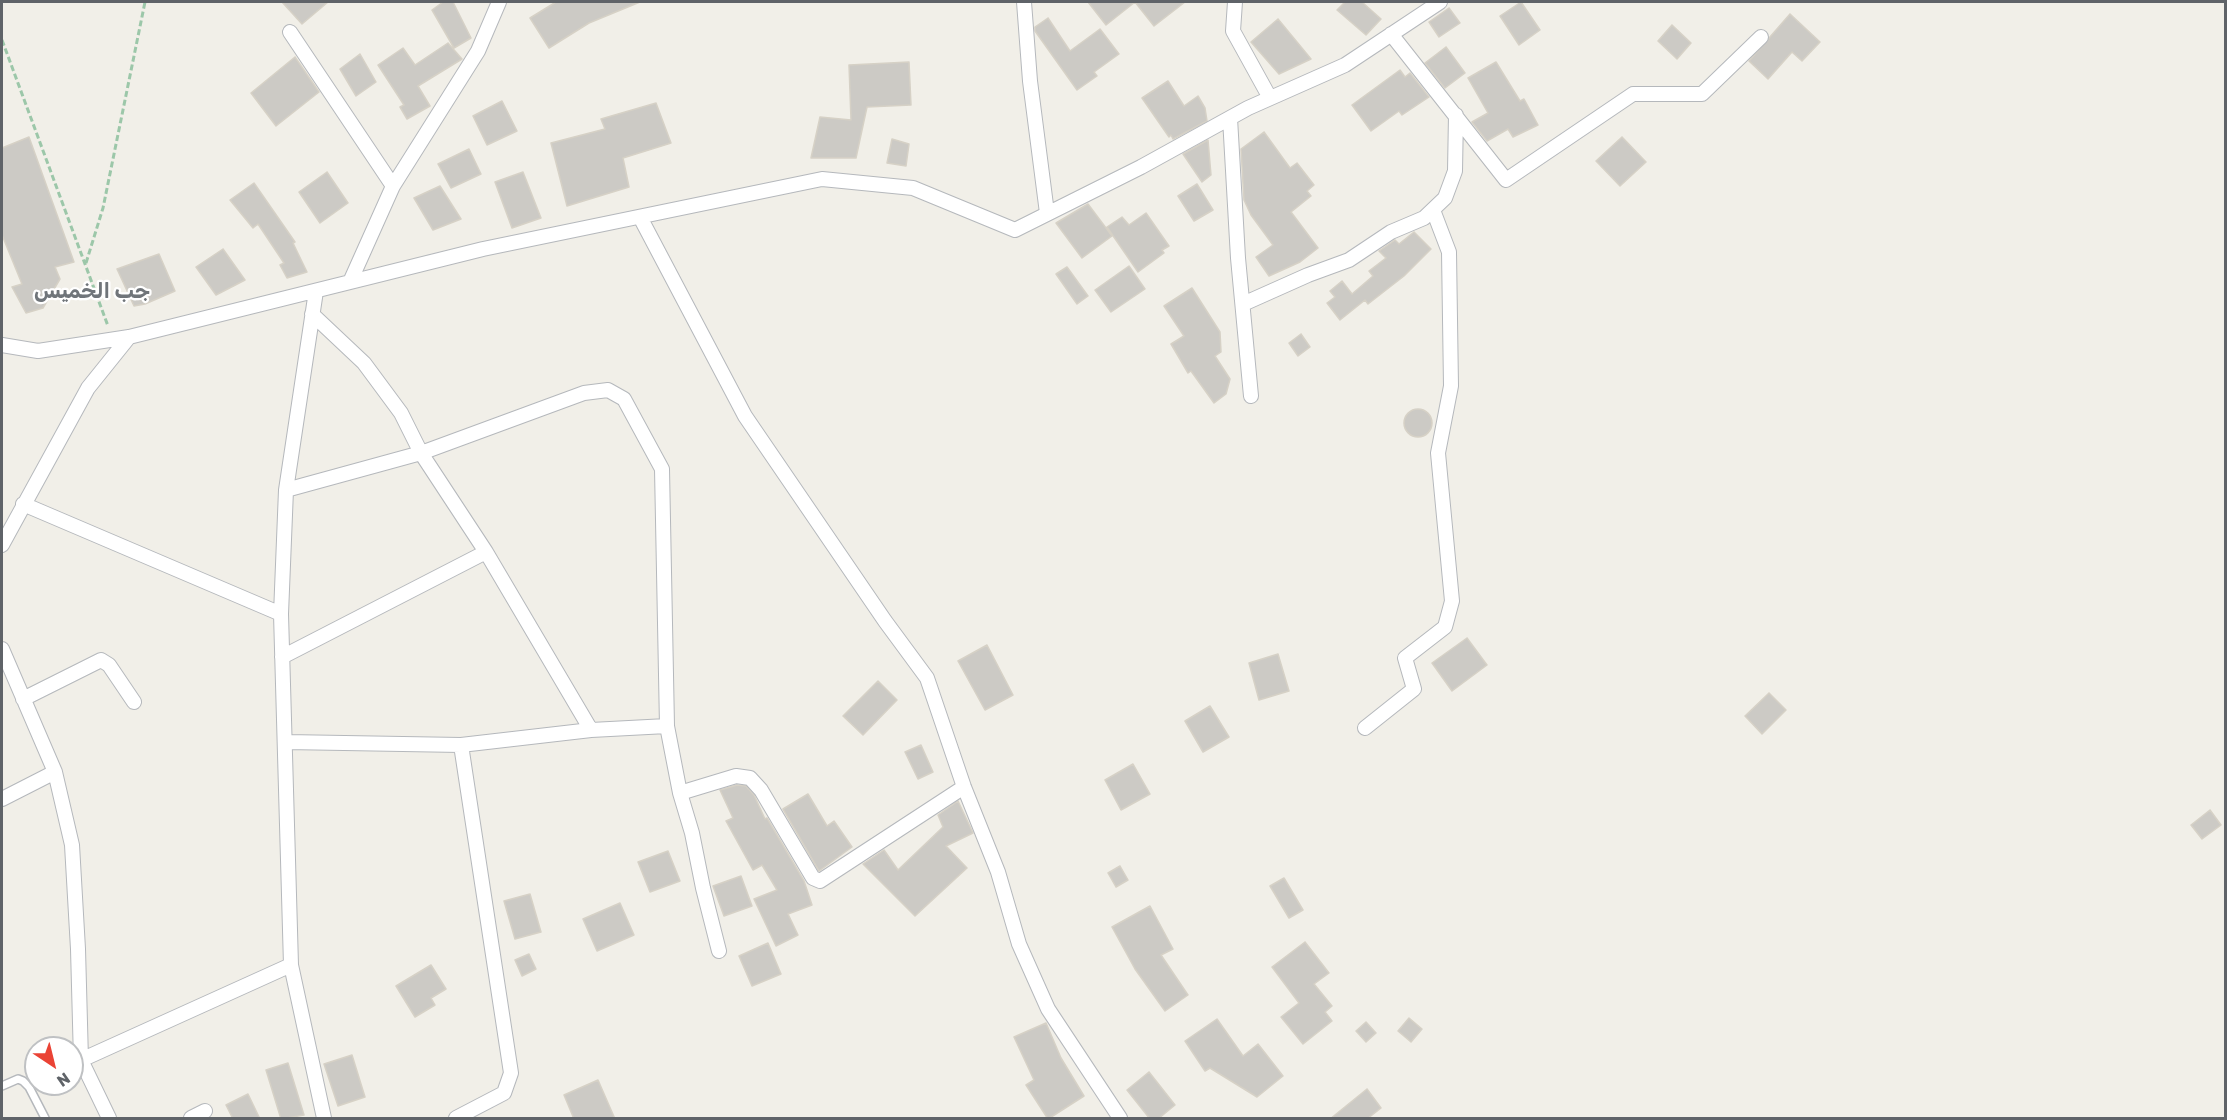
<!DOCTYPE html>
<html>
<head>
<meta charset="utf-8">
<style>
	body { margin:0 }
	#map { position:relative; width:2227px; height:1120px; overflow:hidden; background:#f1efe8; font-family:Rubik,sans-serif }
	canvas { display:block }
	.frame { position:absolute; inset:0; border:3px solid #5f6368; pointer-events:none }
	.north { position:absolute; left:24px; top:1036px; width:60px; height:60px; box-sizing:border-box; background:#fff; border:2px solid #bfc1c3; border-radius:50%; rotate:145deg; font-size:16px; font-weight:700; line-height:24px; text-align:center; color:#5f6368 }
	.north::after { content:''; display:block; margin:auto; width:21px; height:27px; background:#ea4335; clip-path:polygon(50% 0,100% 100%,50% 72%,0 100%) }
</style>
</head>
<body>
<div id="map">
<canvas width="2227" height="1120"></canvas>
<div class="frame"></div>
<div class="north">N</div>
</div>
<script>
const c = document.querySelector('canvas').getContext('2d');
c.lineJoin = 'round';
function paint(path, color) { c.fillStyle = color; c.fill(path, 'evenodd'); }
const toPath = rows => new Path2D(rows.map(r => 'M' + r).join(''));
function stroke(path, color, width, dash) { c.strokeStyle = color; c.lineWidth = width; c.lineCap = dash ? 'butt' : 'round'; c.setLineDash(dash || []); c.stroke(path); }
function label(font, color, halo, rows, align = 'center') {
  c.font = font + ' Rubik,Vazirmatn,sans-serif'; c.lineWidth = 4.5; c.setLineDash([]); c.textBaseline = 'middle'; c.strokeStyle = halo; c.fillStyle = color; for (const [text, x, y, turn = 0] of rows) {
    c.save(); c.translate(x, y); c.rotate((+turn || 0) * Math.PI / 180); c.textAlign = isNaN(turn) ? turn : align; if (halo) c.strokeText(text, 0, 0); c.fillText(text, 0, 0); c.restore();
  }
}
const building = toPath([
	[282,2,328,2,302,24,282,2],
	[443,2,453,2,471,38,454,48,432,10,443,2],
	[556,2,640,2,589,23,549,48,530,18,556,2],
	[1088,2,1185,2,1154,26,1135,2,1106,25,1088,2],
	[1345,2,1362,2,1381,19,1366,35,1337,10,1345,2],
	[1521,2,1540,30,1519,45,1500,16,1521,2],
	[1449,8,1460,23,1439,37,1429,22,1449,8],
	[1790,14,1820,42,1802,61,1792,52,1768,79,1749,61,1790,14],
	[1048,18,1070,51,1100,29,1119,54,1094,72,1097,76,1077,90,1035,31,1035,27,1048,18],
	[1278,19,1311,59,1279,74,1251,42,1278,19],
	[1672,25,1691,43,1677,59,1658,41,1672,25],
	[448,43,462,59,418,86,430,106,407,119,400,107,404,105,378,65,403,48,415,65,448,43],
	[1446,47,1465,73,1445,88,1425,63,1446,47],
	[360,54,376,82,356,96,340,69,360,54],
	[295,57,319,92,276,126,251,93,295,57],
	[909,62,911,105,867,107,856,158,811,158,820,117,851,120,849,65,909,62],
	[1496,62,1520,101,1524,99,1538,125,1513,137,1508,129,1487,141,1472,122,1488,113,1468,78,1496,62],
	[1400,70,1405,77,1410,73,1429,97,1402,115,1399,111,1371,131,1352,105,1400,70],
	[1168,81,1184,106,1198,96,1205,108,1207,121,1173,139,1171,135,1169,137,1142,98,1168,81],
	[502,101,517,131,487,145,473,116,502,101],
	[656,103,671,143,623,158,629,187,567,206,551,143,605,129,601,119,656,103],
	[1264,132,1290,168,1297,163,1314,185,1307,191,1311,196,1291,212,1318,248,1300,262,1269,276,1256,257,1273,245,1251,215,1244,200,1241,149,1264,132],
	[29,137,74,262,55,267,60,279,43,308,26,313,12,287,22,284,2,235,2,148,29,137],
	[1622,137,1646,162,1620,186,1596,161,1622,137],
	[892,139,909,144,906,166,887,163,892,139],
	[1208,140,1211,175,1202,182,1183,154,1208,140],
	[469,149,481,174,451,188,438,164,469,149],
	[327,172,348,203,320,223,299,192,327,172],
	[523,172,541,218,512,228,495,182,523,172],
	[254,183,295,242,293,243,307,272,287,278,280,265,284,263,258,224,253,228,230,200,254,183],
	[1197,184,1213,210,1194,221,1178,196,1197,184],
	[440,186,461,219,433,230,414,198,440,186],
	[1088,204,1112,236,1082,258,1056,223,1088,204],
	[1146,213,1169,246,1162,250,1164,253,1138,272,1107,227,1122,217,1129,225,1146,213],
	[1414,232,1431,249,1404,276,1368,304,1365,300,1340,320,1327,303,1335,297,1330,291,1342,281,1352,294,1373,276,1369,271,1386,258,1379,251,1395,240,1399,244,1414,232],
	[223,249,245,280,216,295,196,267,223,249],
	[159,254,175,291,145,304,134,306,117,269,159,254],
	[1129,266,1145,289,1111,312,1095,290,1129,266],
	[1067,267,1088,296,1077,304,1056,274,1067,267],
	[1192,288,1220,332,1221,352,1215,356,1230,379,1226,394,1214,403,1191,371,1188,373,1171,344,1184,336,1164,306,1192,288],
	[1301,334,1310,347,1298,356,1289,343,1301,334],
	'1404 423a14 14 0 1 1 28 0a14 14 0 1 1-28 0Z',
	[1467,638,1487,665,1452,691,1432,663,1467,638],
	[987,645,1013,695,985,710,958,661,987,645],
	[1278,654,1289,691,1259,700,1249,663,1278,654],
	[878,681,897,700,863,735,843,716,878,681],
	[1769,693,1786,710,1762,734,1745,716,1769,693],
	[1210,706,1229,737,1203,752,1185,721,1210,706],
	[921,745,933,772,918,779,905,752,921,745],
	[1133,764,1150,794,1121,810,1105,780,1133,764],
	[737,785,746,786,754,795,765,819,767,818,804,881,812,905,788,914,798,935,776,946,754,899,777,890,762,865,753,870,726,821,733,818,720,790,737,785],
	[808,794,827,826,834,821,852,847,819,871,783,809,808,794],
	[958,801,973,833,946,846,967,868,915,916,863,864,884,850,898,870,943,827,938,815,958,801],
	[2210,810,2221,825,2202,839,2191,825,2210,810],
	[668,851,680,881,650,892,638,862,668,851],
	[1120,866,1128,880,1116,887,1108,873,1120,866],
	[741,876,752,906,724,916,713,886,741,876],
	[1284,878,1303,910,1289,918,1270,886,1284,878],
	[530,894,541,932,515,939,504,901,530,894],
	[620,903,634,935,597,951,583,919,620,903],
	[1150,906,1173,949,1161,955,1188,995,1165,1011,1135,969,1112,927,1150,906],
	[1305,942,1329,973,1314,984,1332,1006,1325,1012,1332,1021,1303,1044,1281,1017,1299,1003,1272,967,1305,942],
	[768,943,781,974,752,986,739,956,768,943],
	[529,954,536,969,522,976,515,960,529,954],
	[431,965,446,989,431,998,435,1005,415,1017,396,986,431,965],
	[1409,1018,1422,1029,1411,1042,1398,1031,1409,1018],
	[1217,1019,1243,1056,1258,1044,1283,1076,1257,1097,1210,1068,1205,1071,1185,1041,1217,1019],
	[1366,1022,1376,1033,1366,1042,1356,1031,1366,1022],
	[1046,1023,1061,1058,1084,1096,1048,1119,1026,1085,1034,1080,1014,1037,1046,1023],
	[352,1055,365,1097,338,1106,324,1064,352,1055],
	[288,1063,304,1115,281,1119,266,1070,288,1063],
	[1149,1072,1175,1105,1158,1119,1150,1119,1127,1090,1149,1072],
	[598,1080,615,1119,574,1119,564,1095,598,1080],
	[1367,1089,1381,1108,1367,1119,1330,1119,1367,1089],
	[248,1094,260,1119,233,1119,226,1105,248,1094]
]);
const path = toPath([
	[2,40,108,326],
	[86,263,103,208,145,2]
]);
const service = toPath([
	[2,1086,18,1079,23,1081,29,1087,45,1118]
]);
const minor = toPath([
	[1024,2,1030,81,1047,213],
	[1235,2,1233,31,1270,98],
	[290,32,393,186],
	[1391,34,1506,180,1633,94,1702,94,1761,37],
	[1230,118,1238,258,1251,396],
	[640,217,745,416,885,621,927,678,964,787,998,872,1019,944,1048,1009,1120,1118],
	[350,282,393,186,478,51,499,2],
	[316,291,286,490,281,614,291,965,324,1118],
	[1243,304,1308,275,1349,260,1391,232,1424,218,1445,198,1455,171,1456,115],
	[312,314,364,363,401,413,421,453,486,552,591,730],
	[2,345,38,351,129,337,483,249,822,179,913,188,1015,230,1141,167,1248,108,1345,65,1440,2],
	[286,490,421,453,584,393,608,390,624,399,662,469,667,726,680,793,692,833,703,888,719,951],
	[23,504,281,614],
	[2,545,88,388,129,337],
	[2,649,55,772,72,845,78,949,81,1060,109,1118],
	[282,657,486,552],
	[23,699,101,660,109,665,134,702],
	[1365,728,1414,689,1405,658,1445,627,1452,601,1438,453,1451,386,1449,252,1433,210],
	[286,742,461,745,591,730,667,726],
	[680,793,736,776,750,778,761,790,813,878,820,881,964,787],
	[2,799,55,772],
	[81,1060,291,965],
	[191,1118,205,1111],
	[456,1118,504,1093,511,1073,461,745]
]);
const quarterNames = [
	["جب الخميس",92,292]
];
paint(building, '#cccac5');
stroke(building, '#d6d1c6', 1.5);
stroke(service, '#b5b8bc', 10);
stroke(minor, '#b5b8bc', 16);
stroke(path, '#9cc7a9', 3, [6, 3]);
stroke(service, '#fff', 7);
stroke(minor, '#fff', 14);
label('bold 21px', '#70757a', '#fff', quarterNames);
</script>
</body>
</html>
